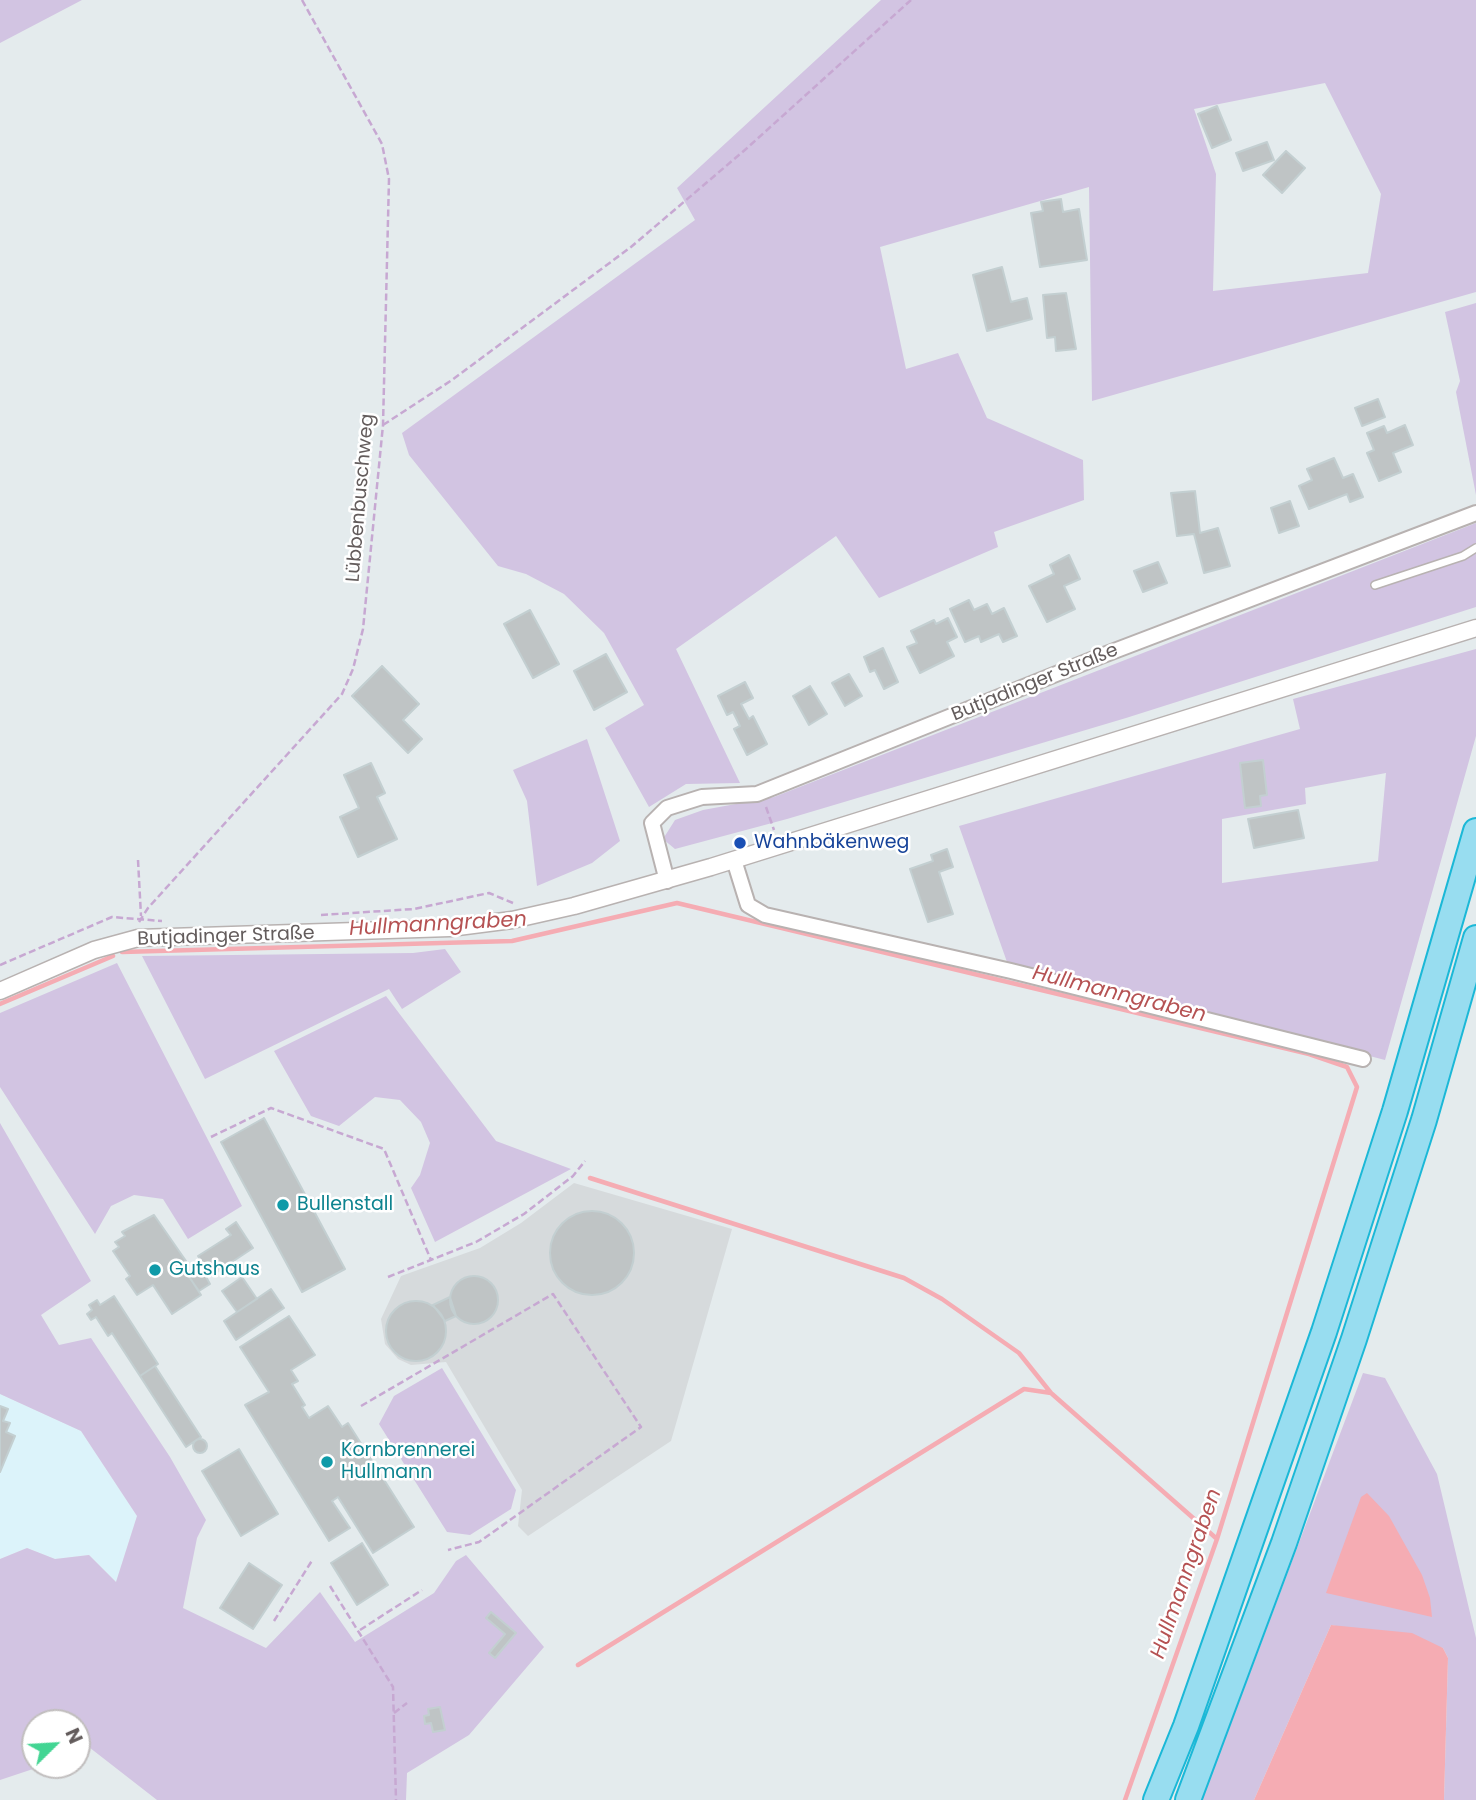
<!DOCTYPE html>
<html>
<head>
<meta charset="utf-8">
<style>
	body { margin:0 }
	#map { position:relative; width:1476px; height:1800px; overflow:hidden; background:#e4ebed; font-family:Poppins,sans-serif }
	canvas { display:block }
	.north { position:absolute; left:21px; top:1709px; width:70px; height:70px; box-sizing:border-box; background:#fff; border:2px solid #c1bebe; border-radius:50%; rotate:66deg; font-size:19px; font-weight:700; line-height:28px; text-align:center; color:#635c5c }
	.north::after { content:''; display:block; margin:auto; width:24px; height:32px; background:#42d593; clip-path:polygon(50% 0,100% 100%,50% 72%,0 100%) }
</style>
</head>
<body>
<div id="map">
<canvas width="1476" height="1800"></canvas>
<div class="north">N</div>
</div>
<script>
const c = document.querySelector('canvas').getContext('2d');
c.lineJoin = 'round';
function paint(path, color) { c.fillStyle = color; c.fill(path, 'evenodd'); }
const toPath = rows => new Path2D(rows.map(r => 'M' + r).join(''));
function stroke(path, color, width, dash) { c.strokeStyle = color; c.lineWidth = width; c.lineCap = dash ? 'butt' : 'round'; c.setLineDash(dash || []); c.stroke(path); }
function label(font, color, halo, rows, align = 'center') {
  c.font = font + ' Poppins,sans-serif'; c.lineWidth = 5; c.setLineDash([]); c.textBaseline = 'middle'; c.strokeStyle = halo; c.fillStyle = color; for (const [text, x, y, turn = 0] of rows) {
    c.save(); c.translate(x, y); c.rotate((+turn || 0) * Math.PI / 180); c.textAlign = isNaN(turn) ? turn : align; if (halo) c.strokeText(text, 0, 0); c.fillText(text, 0, 0); c.restore();
  }
}
const commercial = toPath([
	[0,1394,81,1431,137,1516,116,1582,89,1555,55,1559,27,1548,0,1559]
]);
const industrial = toPath([
	[574,1183,732,1229,671,1441,528,1536,518,1526,522,1490,446,1362,411,1365,398,1359,385,1344,381,1319,401,1276,480,1248,521,1223]
]);
const green = toPath([
	[0,0,82,0,0,43],
	[881,0,1476,0,1476,292,1092,401,1089,187,880,247,906,369,958,353,987,418,1083,460,1084,500,994,532,998,547,879,598,836,536,676,649,740,783,686,784,649,807,605,728,644,705,604,633,564,594,526,574,498,566,409,455,402,433,695,220,677,188],
	[1325,83,1381,194,1368,273,1213,291,1216,174,1194,109],
	[1476,303,1476,495,1456,392,1460,381,1445,312],
	[1476,523,1476,607,1126,718,787,819,675,849,663,839,675,820,703,810,774,797],
	[1476,649,1476,736,1385,1060,1007,962,959,826,1300,729,1293,699],
	[1386,773,1378,861,1222,883,1222,819,1306,804,1305,788],
	[587,739,620,841,592,863,537,886,527,801,513,770],
	[445,949,461,972,402,1009,389,989,205,1079,142,956,413,953],
	[117,963,242,1206,188,1239,163,1199,134,1195,111,1206,95,1234,0,1087,0,1013],
	[386,996,496,1141,571,1169,435,1242,411,1188,420,1175,430,1143,421,1122,400,1100,375,1097,339,1126,311,1116,274,1051],
	[0,1123,91,1281,41,1315,59,1345,91,1338,170,1457,206,1520,197,1538,183,1608,266,1648,320,1592,355,1642,434,1593,456,1561,466,1555,544,1647,469,1735,407,1773,406,1800,157,1800,85,1744,77,1749,77,1723,35,1723,35,1765,45,1765,0,1780,0,1559,27,1548,55,1559,89,1555,116,1582,137,1516,81,1431,0,1394],
	[442,1368,516,1490,511,1509,470,1535,447,1532,379,1424,394,1396],
	[1363,1373,1385,1378,1437,1474,1476,1638,1476,1800,1444,1800,1448,1658,1443,1648,1331,1625,1254,1800,1202,1800]
]);
const water = toPath([
	[1367,1493,1389,1516,1422,1575,1430,1598,1432,1617,1326,1593,1361,1497],
	[1331,1625,1412,1633,1443,1648,1448,1658,1444,1800,1254,1800]
]);
const stream = toPath([
	[122,952,512,941,677,903,1309,1054,1347,1067,1357,1087,1217,1539,1125,1800],
	[0,1004,113,956],
	[590,1178,904,1278,942,1299,1019,1353,1051,1393,1217,1539],
	[578,1665,1024,1389,1051,1393]
]);
const building = toPath([
	[1217,106,1231,140,1212,148,1198,114,1217,106],
	[1267,142,1274,160,1243,171,1236,153,1267,142],
	[1286,151,1305,168,1282,193,1263,175,1286,151],
	[1061,199,1063,212,1079,209,1087,260,1040,267,1031,213,1043,211,1041,202,1061,199],
	[1002,267,1011,302,1027,298,1032,319,987,331,973,275,1002,267],
	[1066,293,1076,349,1056,351,1055,337,1047,338,1043,295,1066,293],
	[1378,399,1385,417,1362,426,1355,408,1378,399],
	[1405,425,1413,445,1393,453,1401,472,1379,481,1367,453,1374,450,1367,433,1384,426,1387,433,1405,425],
	[1334,458,1343,478,1353,474,1363,497,1350,502,1347,494,1309,509,1299,486,1312,480,1307,469,1334,458],
	[1195,491,1200,533,1218,528,1230,566,1204,573,1194,534,1177,536,1171,493,1195,491],
	[1290,501,1299,526,1279,533,1271,508,1290,501],
	[1069,555,1080,579,1064,586,1075,609,1047,622,1029,586,1054,574,1050,565,1069,555],
	[1158,562,1167,583,1143,592,1134,571,1158,562],
	[969,600,974,610,987,604,992,614,1004,608,1017,636,1003,642,999,634,981,642,979,636,965,642,950,609,969,600],
	[530,610,559,664,533,678,504,624,530,610],
	[948,618,957,637,947,642,954,656,920,673,907,647,917,643,911,631,934,620,936,624,948,618],
	[883,648,898,682,884,689,875,670,870,672,864,657,883,648],
	[606,654,627,692,594,710,574,671,606,654],
	[382,666,419,704,403,720,422,739,408,753,352,696,382,666],
	[849,674,862,696,845,706,832,683,849,674],
	[745,682,753,698,741,704,749,719,753,716,767,744,747,755,734,729,740,726,733,712,727,715,718,696,745,682],
	[810,686,827,714,809,725,793,696,810,686],
	[1263,760,1267,795,1260,796,1261,806,1245,808,1240,763,1263,760],
	[371,763,385,793,377,797,397,839,358,857,340,817,359,808,344,775,371,763],
	[1298,810,1304,838,1254,848,1248,819,1298,810],
	[947,849,953,867,939,872,953,914,928,922,910,869,933,861,931,855,947,849],
	[264,1118,345,1269,302,1292,221,1142,264,1118],
	'550 1253a42 42 0 1 1 84 0a42 42 0 1 1-84 0Z',
	[154,1215,186,1261,181,1264,201,1295,172,1314,153,1285,137,1295,126,1279,130,1276,113,1251,119,1247,115,1242,125,1236,122,1232,154,1215],
	[236,1222,253,1248,211,1276,209,1273,205,1275,210,1284,199,1291,189,1277,206,1269,198,1256,231,1235,226,1229,236,1222],
	'450 1300a24 24 0 1 1 48 0a24 24 0 1 1-48 0Z',
	[242,1277,257,1299,237,1312,222,1291,242,1277],
	[271,1289,284,1308,236,1340,224,1321,271,1289],
	[114,1296,158,1364,140,1376,112,1333,108,1336,96,1317,91,1320,87,1314,92,1310,89,1305,97,1300,100,1305,114,1296],
	[450,1297,456,1316,445,1321,433,1305,450,1297],
	'386 1331a30 30 0 1 1 60 0a30 30 0 1 1-60 0Z',
	[289,1316,315,1355,291,1370,298,1381,292,1384,305,1405,302,1407,309,1418,328,1406,342,1427,348,1423,414,1527,373,1553,338,1497,332,1501,350,1528,329,1541,245,1405,269,1392,240,1347,289,1316],
	[155,1366,201,1437,186,1447,140,1376,155,1366],
	[0,1406,8,1409,3,1421,10,1423,6,1432,15,1436,0,1472,0,1406],
	'193 1446a7 7 0 1 1 14 0a7 7 0 1 1-14 0Z',
	[239,1449,278,1514,241,1536,202,1471,239,1449],
	[362,1543,388,1585,357,1605,331,1563,362,1543],
	[249,1563,282,1585,253,1629,220,1608,249,1563],
	[491,1612,516,1633,495,1658,489,1653,505,1634,486,1618,491,1612],
	[440,1707,445,1730,433,1732,431,1723,425,1724,424,1716,429,1715,428,1709,440,1707]
]);
const path = toPath([
	[383,425,452,380,631,247,746,149,911,0],
	[766,807,774,830],
	[138,860,141,916],
	[321,915,414,909,489,893,513,903],
	[139,922,148,908,342,694,353,669,363,629,383,425,389,179,382,144,302,0],
	[0,965,112,917,162,921],
	[211,1137,271,1108,384,1149,431,1260],
	[388,1277,476,1242,524,1214,573,1176,585,1161],
	[361,1406,553,1294,641,1427,479,1542,448,1550],
	[330,1586,393,1687,396,1800],
	[274,1621,313,1559],
	[360,1630,422,1590],
	[394,1713,407,1703]
]);
const service = toPath([
	[1375,585,1463,556,1476,548]
]);
const minor = toPath([
	[734,860,748,905,765,915,1011,971,1363,1059],
	[667,881,652,823,667,808,702,797,757,794,1101,656,1476,513]
]);
const tertiary = toPath([
	[0,991,94,950,138,938,450,928,512,920,574,906,711,867,1476,628]
]);
const motorway = toPath([
	[1156,1800,1186,1726,1324,1332,1395,1111,1476,831],
	[1188,1800,1284,1543,1354,1339,1424,1120,1476,938]
]);
const markers = [
	[740,843,7,"#1a4fb4"],
	[283,1205,7,"#0f9aa8"],
	[155,1270,7,"#0f9aa8"],
	[327,1462,7,"#0f9aa8"]
];
const streetNames = [
	["Lübbenbuschweg",361,498,-85],
	["Butjadinger Straße",1035,683,-22],
	["Butjadinger Straße",226,937,-2]
];
const transitNames = [
	["Wahnbäkenweg",754,843]
];
const cultureNames = [
	["Bullenstall",297,1205],
	["Gutshaus",169,1270],
	["Kornbrennerei",341,1451],
	["Hullmann",341,1473]
];
const waterNames = [
	["Hullmanngraben",438,925,-3],
	["Hullmanngraben",1119,995,14],
	["Hullmanngraben",1187,1574,-71]
];
paint(commercial, '#dcf3fa');
paint(industrial, '#d6dadc');
paint(green, '#d2c4e2');
paint(water, '#f5acb3');
stroke(stream, '#f5acb3', 4.5);
paint(building, '#bfc4c5');
stroke(building, '#c3cfd1', 2);
stroke(service, '#b8b2b1', 10);
stroke(minor, '#b8b2b1', 18);
stroke(tertiary, '#b8b2b1', 19);
stroke(motorway, '#1bb8d7', 28);
stroke(path, '#c7a8d2', 2.5, [7, 3.5]);
stroke(service, '#fff', 7);
stroke(minor, '#fff', 14);
stroke(tertiary, '#fff', 16);
stroke(motorway, '#98ddf0', 24);
for (const [x, y, r, color] of markers) { const dot = new Path2D(); dot.arc(x, y, r, 0, 2 * Math.PI); c.fillStyle = color; c.fill(dot); stroke(dot, '#fff', 2.5); }
label('19px', '#635c5c', '#fff', streetNames);
label('19px', '#164399', '#fff', transitNames, 'left');
label('19px', '#0d838f', '#fff', cultureNames, 'left');
label('italic 21px', '#b55253', '#fff', waterNames);
</script>
</body>
</html>
